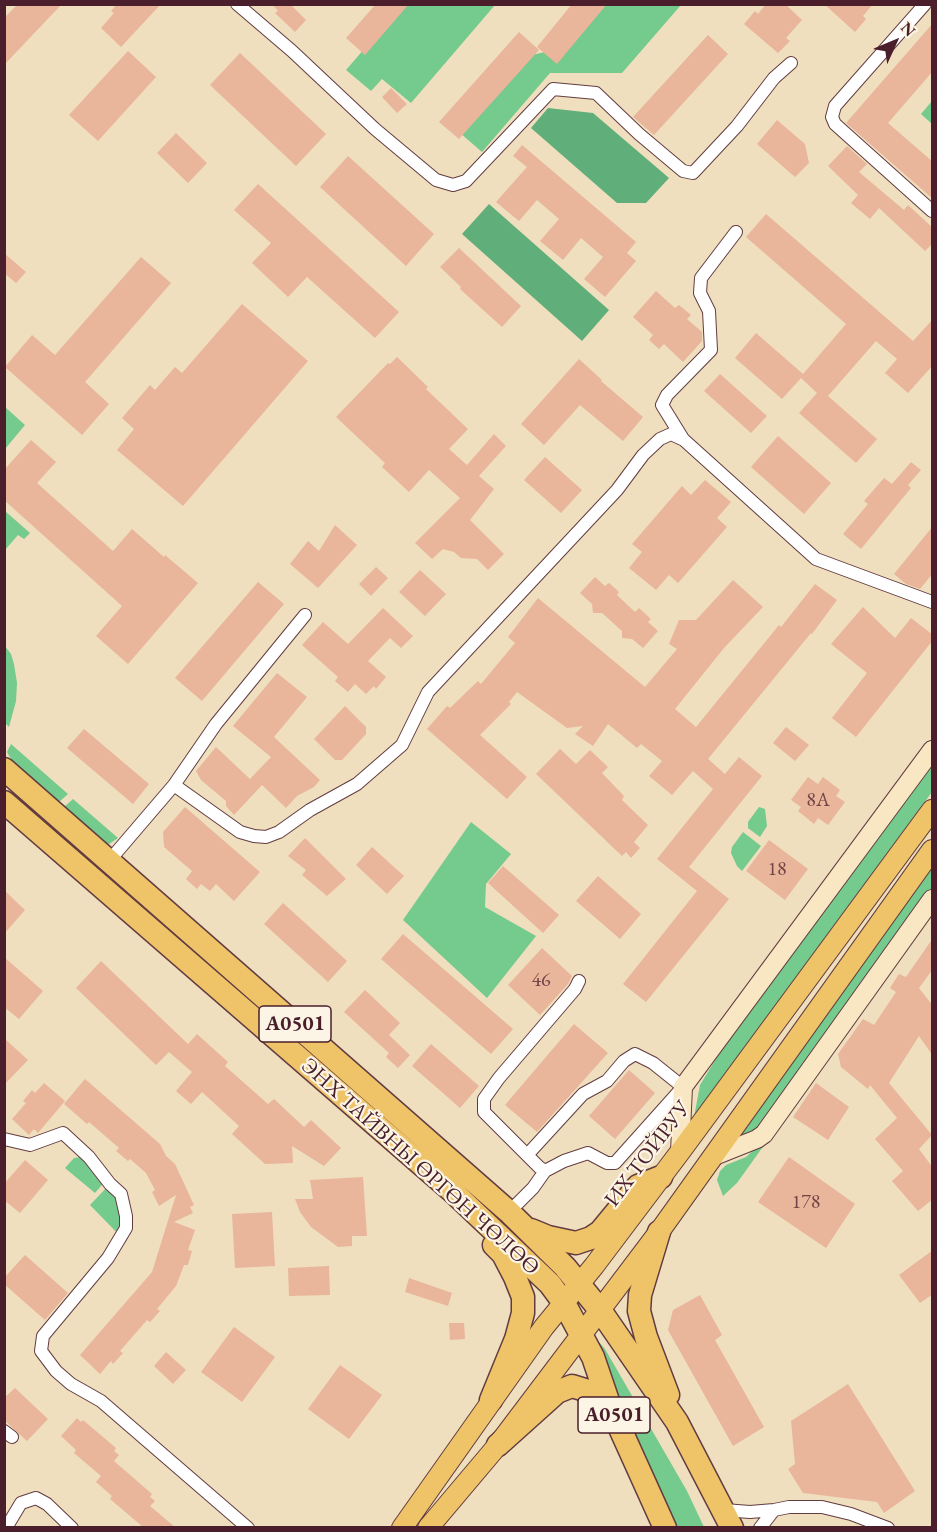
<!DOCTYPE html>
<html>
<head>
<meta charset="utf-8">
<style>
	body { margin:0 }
	#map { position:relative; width:937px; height:1532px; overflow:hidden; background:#efdfbe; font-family:"EB Garamond",serif }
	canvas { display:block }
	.frame { position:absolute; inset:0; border:6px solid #4a1f2b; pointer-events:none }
	.north { position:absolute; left:865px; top:12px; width:60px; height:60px; -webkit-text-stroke:4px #fcf5e5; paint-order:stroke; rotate:46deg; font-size:16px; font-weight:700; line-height:24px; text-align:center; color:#4a1f2b }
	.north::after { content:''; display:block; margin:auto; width:21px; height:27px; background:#4a1f2b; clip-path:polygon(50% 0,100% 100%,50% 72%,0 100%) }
</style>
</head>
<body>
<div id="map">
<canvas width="937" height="1532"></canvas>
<div class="frame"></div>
<div class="north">N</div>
</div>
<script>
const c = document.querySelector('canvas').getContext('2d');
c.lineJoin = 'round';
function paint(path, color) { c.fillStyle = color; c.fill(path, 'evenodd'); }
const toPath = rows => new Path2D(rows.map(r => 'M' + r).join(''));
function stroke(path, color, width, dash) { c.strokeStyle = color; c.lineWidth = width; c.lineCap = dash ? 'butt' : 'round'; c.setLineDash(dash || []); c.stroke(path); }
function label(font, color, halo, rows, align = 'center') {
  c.font = font + ' "EB Garamond",serif'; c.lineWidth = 4.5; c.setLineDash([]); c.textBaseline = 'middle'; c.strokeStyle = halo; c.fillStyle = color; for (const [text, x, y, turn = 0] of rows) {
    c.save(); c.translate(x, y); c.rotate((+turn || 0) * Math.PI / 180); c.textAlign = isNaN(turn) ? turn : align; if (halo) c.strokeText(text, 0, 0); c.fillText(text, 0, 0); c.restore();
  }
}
const green = toPath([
	[402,5,495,5,411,103,382,79,371,91,346,70],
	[604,5,681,5,622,73,550,73,482,152,459,132,523,57,567,47],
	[932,101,932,124,921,114],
	[5,407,25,425,5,449],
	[5,511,30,533,24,539,18,535,5,550],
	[5,646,11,654,14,664,17,683,16,701,9,727,5,723],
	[11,744,68,794,59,802,12,761,7,752],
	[932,765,932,792,694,1117,700,1085,717,1057],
	[73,799,118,838,109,844,103,842,64,807],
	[759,807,765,809,767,826,760,837,748,828,748,822],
	[471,822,511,854,486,884,485,907,536,936,487,998,403,920],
	[743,832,761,846,742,871,737,866,731,853,732,847],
	[932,864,932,891,759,1129,732,1144],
	[759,1145,762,1148,737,1183,723,1196,717,1180,720,1171,726,1165,746,1157],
	[80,1157,107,1179,95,1193,65,1168,74,1158],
	[110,1184,130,1231,126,1242,90,1205],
	[598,1341,605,1349,687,1491,704,1527,677,1527,621,1407,596,1343]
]);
const forest = toPath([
	[548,108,593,113,669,178,646,203,617,203,531,128],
	[489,204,609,310,582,341,462,234]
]);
const building = toPath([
	[18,4,62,4,4,65,4,18],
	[117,4,161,4,121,47,101,28,114,13,111,11],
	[272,4,290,4,306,20,295,32,275,13,278,11],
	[376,4,409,4,365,55,346,38],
	[572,4,607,4,557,64,537,47],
	[766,4,785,4,802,20,786,38,790,41,778,53,744,24,755,11,758,14],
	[824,4,873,4,863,16,866,19,855,32],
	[933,23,933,71,888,123,933,162,933,199,846,123],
	[519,32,539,50,459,139,439,122],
	[708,35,728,54,654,135,633,117],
	[128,51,156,77,98,141,69,115],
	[240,53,326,134,296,166,210,85],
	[391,88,407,104,397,113,382,97],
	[777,120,805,144,809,163,795,177,757,144],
	[176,133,207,163,188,183,157,153],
	[522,145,636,242,627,253,636,261,605,297,584,279,603,257,581,238,563,260,540,241,559,219,537,200,519,221,496,202,527,167,513,156],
	[847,146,867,164,859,172,904,210,908,205,933,228,933,243,925,251,879,208,870,219,851,203,858,195,828,166],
	[348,156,434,234,406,266,320,187],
	[258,184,399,312,375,338,307,277,288,297,252,263,271,243,234,210],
	[766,214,913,341,933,319,933,365,908,393,885,373,897,359,876,341,828,396,877,439,856,463,799,413,817,393,801,378,782,399,735,358,756,333,803,374,846,324,746,237],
	[459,248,521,306,502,327,460,289,461,287,440,267],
	[4,253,26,272,16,283,4,273],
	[141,257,171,283,85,382,109,404,82,435,5,367,32,335,55,355],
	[656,291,675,308,679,305,691,315,687,319,702,332,702,341,683,362,664,344,659,349,649,340,653,335,633,317],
	[242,304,308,361,183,506,117,450,134,429,122,418,150,385,155,390,175,367,182,373],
	[397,357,428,387,426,389,468,429,449,449,467,465,494,434,506,446,479,476,494,489,470,520,504,554,488,570,477,559,461,558,454,552,443,549,432,559,415,543,460,498,429,470,409,492,382,467,385,463,336,417,388,363,390,364],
	[579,359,602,380,601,381,643,417,623,441,580,405,544,445,521,424],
	[720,374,767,416,751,433,704,391],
	[778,436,831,483,804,514,751,467],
	[31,440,56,462,37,483,113,551,132,529,164,557,165,555,198,583,128,664,96,636,122,606,4,500,4,470],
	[545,457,582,490,561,513,524,480],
	[911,462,921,470,908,485,911,488,861,549,843,534,868,504,864,501,884,478,892,484],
	[705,480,731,502,717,518,727,527,678,583,669,575,656,590,629,568,642,552,632,544,682,486,691,495],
	[335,525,357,545,318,588,290,564,308,541,319,551],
	[933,526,933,573,920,589,906,584,894,574],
	[376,567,388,578,371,596,359,584],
	[420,570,446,594,425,616,399,592],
	[595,577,605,586,609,583,619,592,617,595,635,612,639,608,651,619,648,622,658,631,643,648,632,639,622,638,622,631,602,613,593,613,592,604,580,593],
	[733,580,763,607,724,648,675,709,696,727,779,625,781,627,815,584,837,600,812,634,811,633,708,759,725,774,739,757,762,776,689,867,729,899,646,1002,623,984,697,891,657,859,713,789,693,771,672,795,649,776,662,761,641,744,637,748,608,724,593,746,575,734,583,726,567,728,517,692,509,702,511,704,480,735,527,777,507,799,427,729,447,706,450,708,478,681,481,684,515,643,508,637,538,598,645,687,677,649,669,644,679,620,696,620],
	[258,582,284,604,202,701,175,678],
	[863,607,895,638,911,618,933,635,933,640,856,737,832,718,867,673,831,644],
	[383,608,413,636,401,648,390,638,368,661,386,677,376,689,374,686,366,694,355,684,348,692,335,681,338,677,302,645,323,622,348,644],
	[277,673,307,697,274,737,320,780,314,787,297,796,286,808,262,785,234,815,226,806,226,801,201,780,196,771,216,747,250,779,271,757,233,726],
	[345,706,366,727,366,734,342,760,335,760,314,739],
	[786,727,809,745,795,761,773,743],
	[84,729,149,784,133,804,67,748],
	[560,749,576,764,590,750,608,767,602,773,624,796,622,800,648,825,634,842,640,848,631,858,626,852,622,856,536,774],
	[808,777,818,784,823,777,840,790,836,796,845,802,828,825,818,818,814,824,798,811,801,807,791,800],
	[185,807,260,872,234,901,216,884,210,891,201,884,197,889,186,879,192,871,164,847,163,832],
	[305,838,346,879,327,896,302,875,306,870,288,856],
	[769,840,808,869,785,900,746,871],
	[372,847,404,876,387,894,356,865],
	[503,866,559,915,543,933,488,883],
	[598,876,641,914,620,939,576,901],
	[4,890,25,910,4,934],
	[283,903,347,961,328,982,264,924],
	[403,934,513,1029,491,1054,381,959],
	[933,938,933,969,919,988,933,1006,933,1056,919,1036,889,1083,932,1135,919,1149,933,1168,933,1199,918,1211,892,1181,903,1171,875,1139,897,1118,870,1085,868,1089,841,1067,838,1054,863,1019,874,1025,896,992,890,988,899,974,906,977],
	[542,948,572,976,568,984,540,1015,508,985],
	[4,957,43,991,19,1019,4,1007],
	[101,961,188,1044,197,1034,228,1062,225,1066,268,1104,274,1099,304,1127,311,1120,341,1148,324,1166,292,1146,293,1163,265,1164,232,1134,239,1126,202,1092,191,1104,176,1091,192,1072,169,1052,156,1065,76,988],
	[365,990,400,1023,389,1035,410,1055,398,1068,386,1057,389,1053,344,1012],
	[574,1024,608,1053,537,1132,505,1105],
	[4,1038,28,1060,4,1085],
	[431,1044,479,1086,460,1108,412,1066],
	[629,1070,655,1093,615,1139,589,1116],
	[85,1079,160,1144,166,1156,175,1164,194,1205,190,1207,193,1213,174,1222,195,1230,188,1250,192,1251,188,1265,184,1265,176,1286,157,1309,160,1311,150,1322,147,1320,120,1351,123,1353,113,1364,111,1361,100,1374,80,1355,152,1272,176,1195,159,1206,152,1192,155,1190,146,1173,130,1159,128,1161,116,1151,119,1148,89,1122,87,1124,64,1104],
	[44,1083,65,1101,38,1133,34,1129,29,1135,12,1119,26,1103,23,1101,32,1090,35,1093],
	[816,1083,849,1107,828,1140,793,1117],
	[789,1157,855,1204,826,1248,758,1202],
	[25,1160,48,1180,20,1213,4,1200,4,1184],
	[363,1177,367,1236,352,1236,352,1246,338,1247,311,1227,300,1212,295,1199,313,1199,310,1180],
	[272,1212,275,1266,235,1268,232,1214],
	[933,1250,933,1294,920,1303,899,1275],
	[25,1255,68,1293,45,1320,4,1284,4,1278],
	[329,1266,330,1295,289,1296,288,1268],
	[409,1278,452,1293,448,1306,405,1292],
	[700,1295,722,1335,715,1340,764,1427,733,1446,668,1330,673,1310],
	[449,1323,464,1323,465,1339,450,1340],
	[234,1327,275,1357,242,1402,201,1372],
	[166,1352,186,1370,173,1384,154,1366],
	[340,1365,382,1395,349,1439,308,1409],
	[848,1384,915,1491,884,1513,877,1502,803,1493,788,1469,795,1464,791,1421],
	[15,1388,48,1419,27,1441,4,1420,4,1398],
	[77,1418,81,1422,83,1420,116,1448,114,1451,119,1455,114,1461,152,1494,150,1497,155,1501,150,1506,175,1527,143,1527,110,1499,112,1496,96,1482,101,1476,74,1453,76,1450,61,1436]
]);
const street = toPath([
	[237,4,292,51,375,129,436,180,453,185,466,181,553,89,596,93,639,134,683,171,693,173,737,126,774,78,791,63],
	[925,4,835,106,832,117,835,124,932,211],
	[683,439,662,405,667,395,711,350,709,311,700,293,701,278,736,232],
	[174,785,216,724,305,615],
	[109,861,174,785,240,832,254,836,266,837,279,832,310,810,357,784,402,745,428,692,617,490,643,455,660,439,671,434,684,440,816,559,932,602],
	[4,1139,30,1145,63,1133,89,1157,110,1184,121,1194,126,1216,126,1228,108,1258,43,1336,41,1351,56,1371,71,1384,101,1401,248,1528],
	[545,1171,539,1167,484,1112,484,1099,499,1078,575,989,579,981],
	[509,1212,533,1188,545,1171,564,1161,588,1153,607,1163,615,1163,683,1087,653,1063,635,1054,624,1061,607,1081,583,1094,528,1154],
	[4,1431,12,1437],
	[724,1510,750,1512,774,1510,789,1507,822,1507,851,1514,888,1528],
	[6,1528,21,1503,36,1498,47,1504,72,1528],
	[760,1528,774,1510]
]);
const secondary = toPath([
	[680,1152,683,1087,932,750],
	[712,1157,757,1139,764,1134,932,899]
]);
const primary = toPath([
	[402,1528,544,1327,594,1266,680,1152,932,810],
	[428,1528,498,1445,659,1232,932,850]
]);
const highway = toPath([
	[4,769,509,1212,565,1267,600,1310,677,1422,732,1528],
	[4,802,451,1190,550,1284,564,1303,593,1357,609,1404,665,1528],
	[531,1230,548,1237,576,1243,591,1238,600,1232,638,1186,661,1177],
	[659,1232,640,1295,639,1311,646,1337,668,1395],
	[491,1400,516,1339,523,1313,523,1297,515,1277,503,1254,494,1245],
	[498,1445,557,1392,572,1386,585,1390,600,1400,608,1413]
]);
const numberNames = [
	["8А",818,801],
	["18",777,870],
	["46",541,981],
	["178",806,1203]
];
const shields = [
	[295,1024,72],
	[614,1415,72]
];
const shieldNames = [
	["A0501",295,1024],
	["A0501",614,1415]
];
const streetNames = [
	["ИХ ТОЙРУУ",648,1154,-53],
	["ЭНХ ТАЙВНЫ ӨРГӨН ЧӨЛӨӨ",420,1167,42]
];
paint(green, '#75ca8e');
paint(forest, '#60ae79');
paint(building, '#e9b59b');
stroke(street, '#633c41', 14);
stroke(secondary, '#633c41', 20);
stroke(primary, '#633c41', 22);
stroke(highway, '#633c41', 25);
stroke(street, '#fff', 12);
stroke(secondary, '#f9e7c3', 18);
stroke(primary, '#efc469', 20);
stroke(highway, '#efc469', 22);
label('20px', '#724447', null, numberNames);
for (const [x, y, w] of shields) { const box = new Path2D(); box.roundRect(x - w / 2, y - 18, w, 36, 4.5); c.fillStyle = '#fcf5e5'; c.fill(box); stroke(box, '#4a1f2b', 1.5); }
label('bold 21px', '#4a1f2b', null, shieldNames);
label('22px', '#4a1f2b', '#fcf5e5', streetNames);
</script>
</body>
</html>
